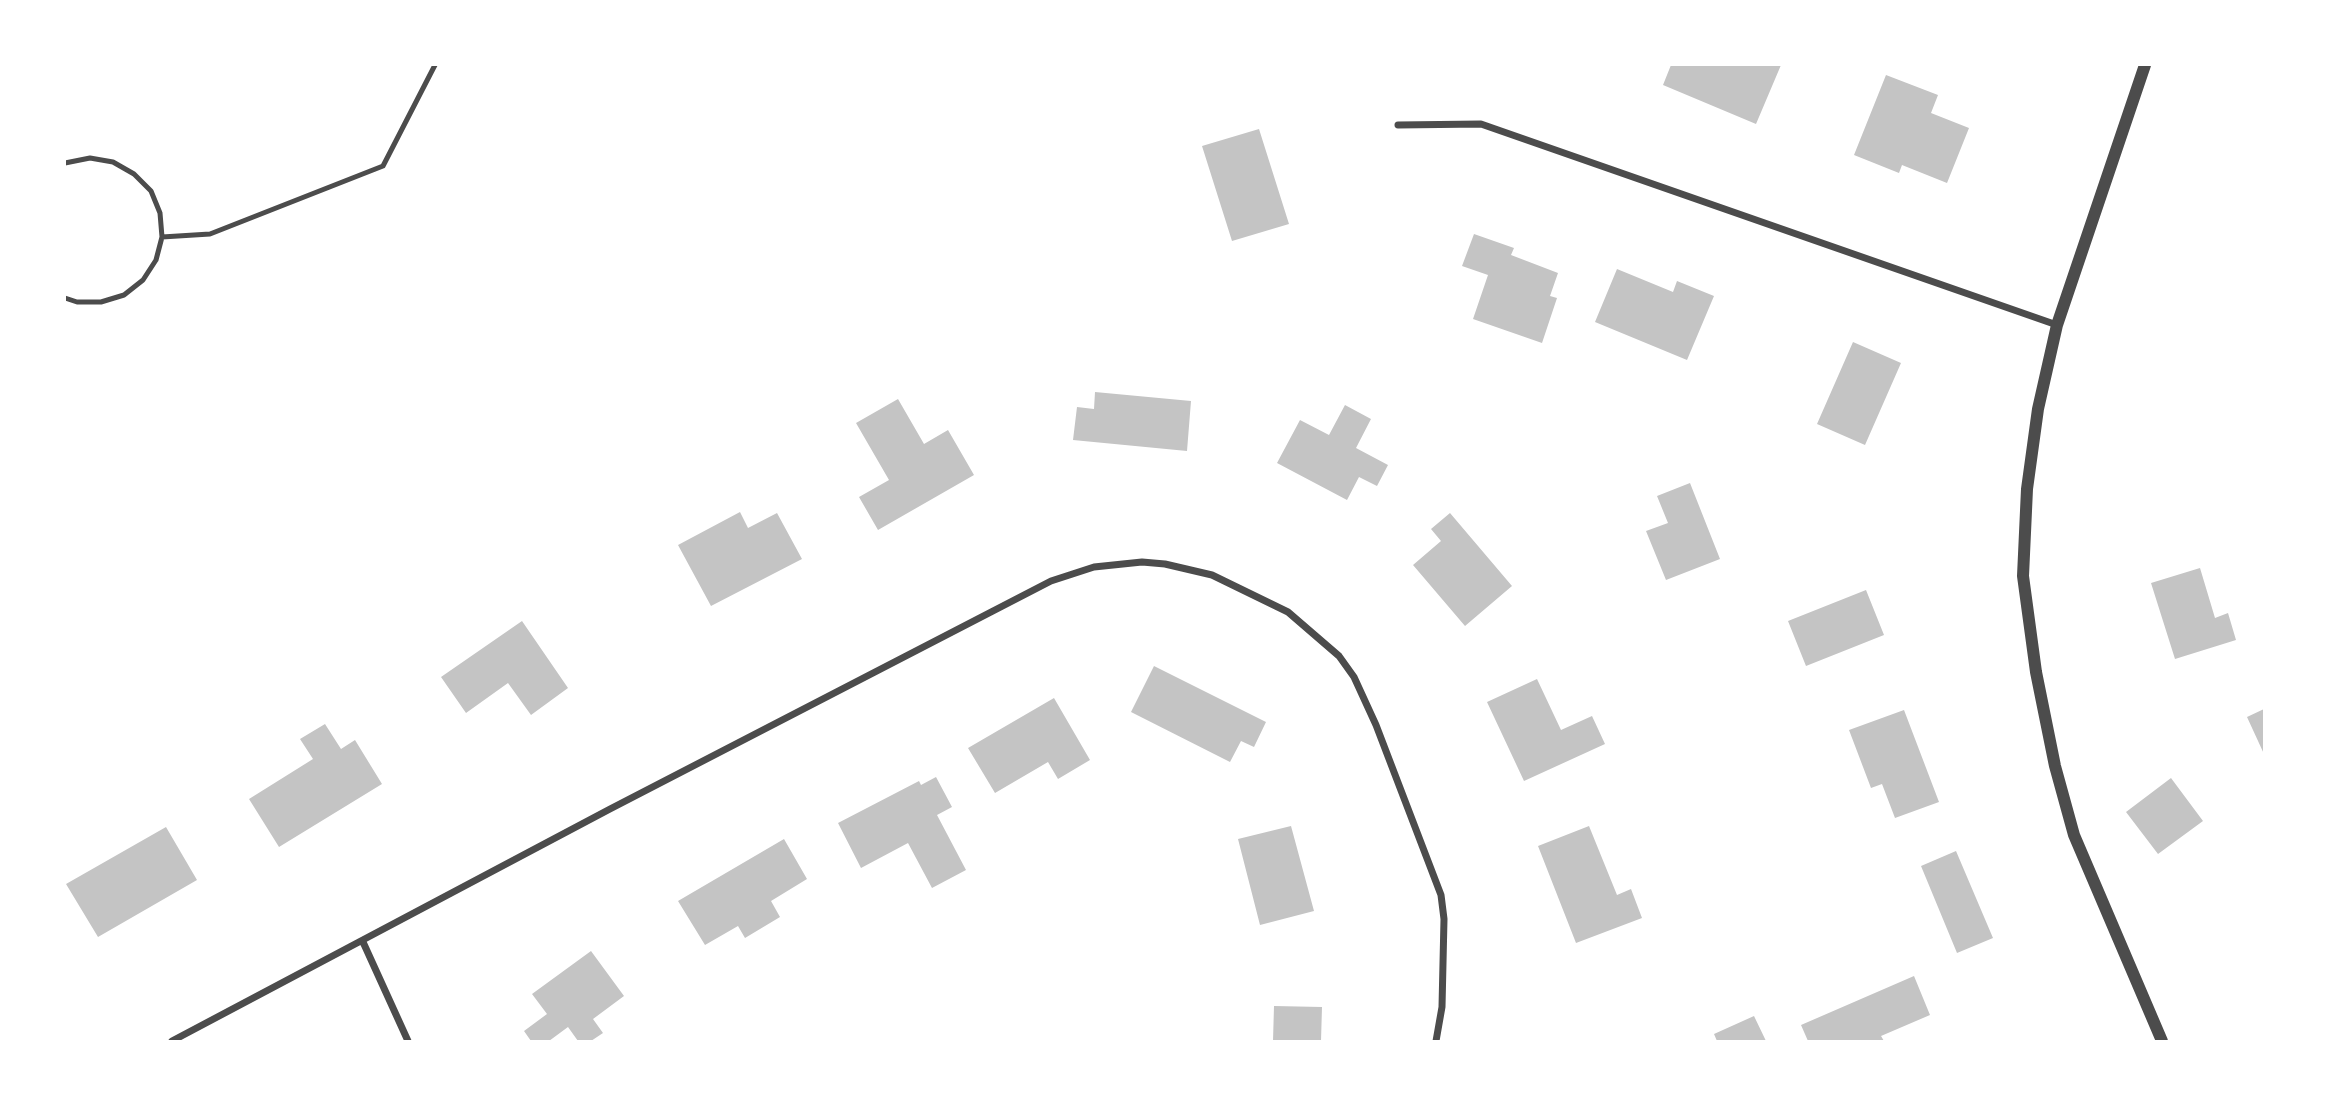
<!DOCTYPE html>
<html>
<head>
<meta charset="utf-8">
<style>
	body { margin:0 }
	#map { position:relative; width:2329px; height:1106px; overflow:hidden; background:#fff; font-family:"Archivo Narrow",sans-serif }
	canvas { display:block }
	.frame { position:absolute; inset:0; border:66px solid #fff; pointer-events:none }
</style>
</head>
<body>
<div id="map">
<canvas width="2329" height="1106"></canvas>
<div class="frame"></div>
</div>
<script>
const c = document.querySelector('canvas').getContext('2d');
c.lineJoin = 'round';
function paint(path, color) { c.fillStyle = color; c.fill(path, 'evenodd'); }
const toPath = rows => new Path2D(rows.map(r => 'M' + r).join(''));
function stroke(path, color, width, dash) { c.strokeStyle = color; c.lineWidth = width; c.lineCap = dash ? 'butt' : 'round'; c.setLineDash(dash || []); c.stroke(path); }
const building = toPath([
	[1671,65,1781,65,1756,124,1663,85],
	[1886,75,1938,95,1931,113,1969,128,1947,183,1902,165,1899,173,1854,155],
	[1259,129,1289,224,1232,241,1202,146],
	[1474,234,1514,248,1511,255,1558,273,1550,296,1557,298,1542,343,1473,319,1488,275,1462,266],
	[1617,269,1673,292,1677,281,1714,296,1687,360,1595,322],
	[1853,342,1901,363,1865,445,1817,424],
	[1095,392,1191,401,1187,451,1073,440,1077,407,1094,409],
	[898,399,924,444,948,430,974,475,878,530,859,497,889,480,856,423],
	[1345,405,1371,419,1356,448,1388,465,1377,486,1359,477,1347,500,1277,463,1300,420,1329,435],
	[1690,483,1720,559,1666,580,1646,531,1668,523,1657,496],
	[740,512,748,528,777,513,802,559,711,606,678,545],
	[1450,513,1512,586,1465,626,1413,565,1441,541,1431,529],
	[2200,568,2215,618,2228,613,2236,640,2175,659,2151,583],
	[1866,590,1884,635,1806,666,1788,621],
	[522,621,568,688,531,715,508,683,466,713,441,677],
	[1154,666,1266,722,1254,747,1241,741,1230,762,1131,712],
	[1537,679,1561,730,1592,716,1605,744,1524,781,1487,702],
	[1054,698,1090,760,1058,779,1048,762,995,793,968,748],
	[2264,709,2264,754,2247,717],
	[1904,710,1939,802,1895,818,1882,784,1871,788,1849,730],
	[325,724,341,749,355,740,382,784,279,847,249,799,313,759,300,739],
	[936,777,952,807,937,815,966,870,932,888,908,843,861,868,838,823,919,781,921,785],
	[2171,778,2203,821,2158,854,2126,812],
	[1291,826,1314,911,1260,925,1238,839],
	[1589,826,1617,895,1631,889,1642,918,1576,943,1538,846],
	[166,827,197,880,98,937,66,884],
	[784,839,807,879,771,901,780,917,745,938,738,926,705,945,678,901],
	[1956,851,1993,938,1957,953,1921,866],
	[591,951,624,996,593,1019,603,1033,591,1041,578,1041,568,1027,549,1041,531,1041,524,1031,547,1014,532,994],
	[1914,976,1930,1015,1881,1036,1884,1041,1808,1041,1801,1025],
	[1274,1006,1322,1007,1321,1041,1273,1041],
	[1754,1016,1766,1041,1717,1041,1714,1034]
]);
const service = toPath([
	[65,163,90,158,113,162,134,174,151,191,160,213,162,237,156,260,143,280,124,295,101,302,77,302,65,298],
	[162,237,210,234,383,166,435,65]
]);
const minor = toPath([
	[1398,125,1481,124,2057,325],
	[363,942,408,1041],
	[172,1041,610,809,1051,581,1094,567,1142,562,1165,564,1212,575,1288,612,1339,656,1354,677,1376,725,1441,895,1444,919,1442,1007,1436,1041]
]);
const tertiary = toPath([
	[2145,65,2057,325,2038,409,2027,489,2023,576,2036,672,2055,766,2074,835,2162,1041]
]);
paint(building, '#c4c4c4');
stroke(service, '#4c4c4c', 5);
stroke(minor, '#4c4c4c', 7);
stroke(tertiary, '#4c4c4c', 12);
</script>
</body>
</html>
